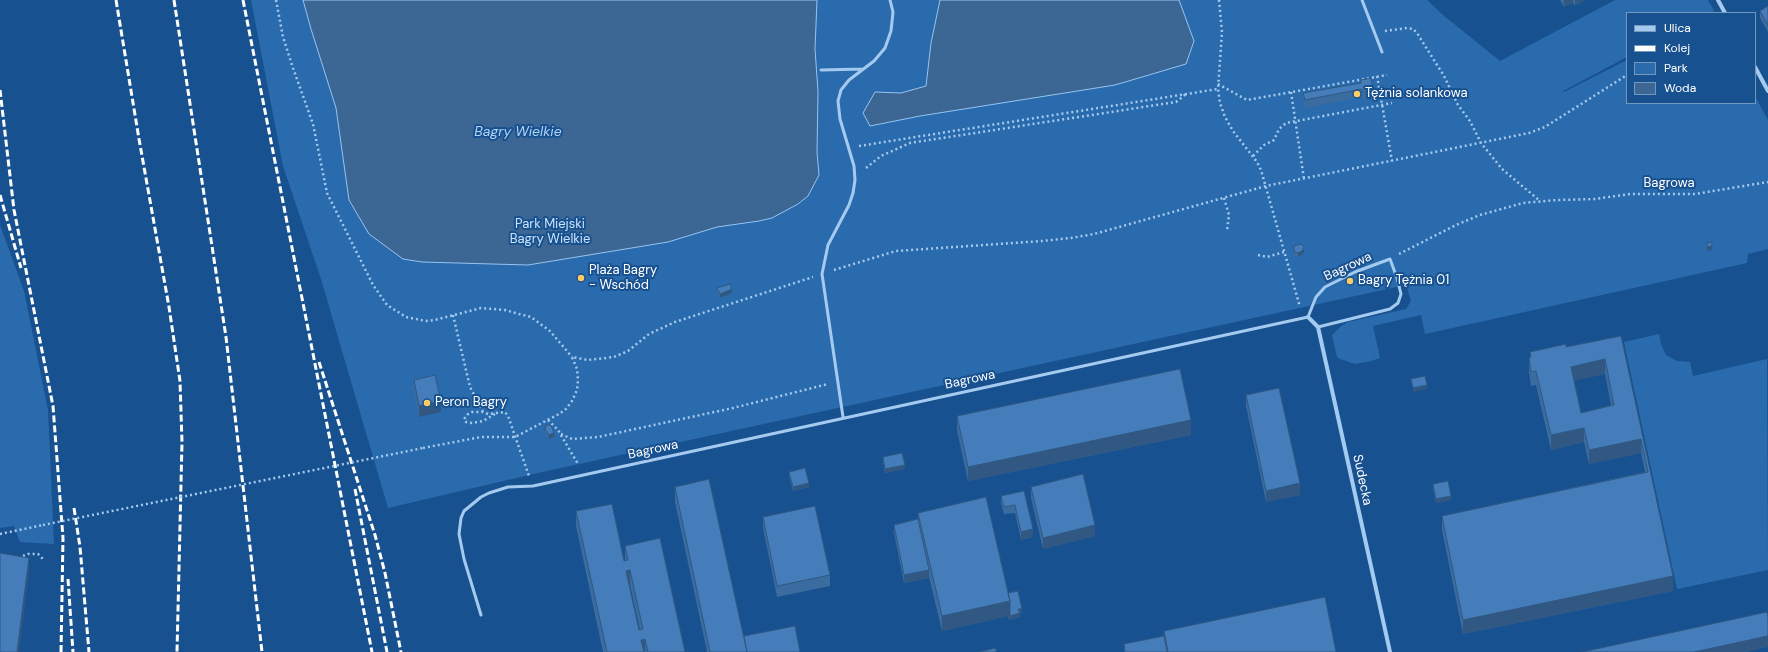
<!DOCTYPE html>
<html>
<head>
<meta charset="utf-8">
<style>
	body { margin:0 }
	#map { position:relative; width:1768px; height:652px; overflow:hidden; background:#18518f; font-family:"DM Sans",sans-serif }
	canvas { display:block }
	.legend { position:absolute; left:1626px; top:12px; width:130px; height:92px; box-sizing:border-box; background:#18518f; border:1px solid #7497bc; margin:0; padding:5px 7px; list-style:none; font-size:12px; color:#fff }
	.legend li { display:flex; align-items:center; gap:8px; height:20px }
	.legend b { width:20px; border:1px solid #7497bc }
</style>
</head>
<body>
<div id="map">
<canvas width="1768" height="652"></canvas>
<ul class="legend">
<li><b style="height:5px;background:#a5caef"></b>Ulica</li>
<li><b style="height:5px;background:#fff"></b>Kolej</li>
<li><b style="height:11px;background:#2a6bae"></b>Park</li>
<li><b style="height:11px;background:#3c6693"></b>Woda</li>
</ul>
</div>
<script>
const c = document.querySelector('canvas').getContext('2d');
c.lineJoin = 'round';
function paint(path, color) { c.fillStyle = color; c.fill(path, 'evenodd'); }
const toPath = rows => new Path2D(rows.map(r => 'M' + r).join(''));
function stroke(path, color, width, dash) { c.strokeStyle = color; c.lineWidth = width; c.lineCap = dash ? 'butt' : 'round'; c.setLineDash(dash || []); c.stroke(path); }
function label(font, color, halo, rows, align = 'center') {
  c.font = font + ' "DM Sans",sans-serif'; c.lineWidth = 4; c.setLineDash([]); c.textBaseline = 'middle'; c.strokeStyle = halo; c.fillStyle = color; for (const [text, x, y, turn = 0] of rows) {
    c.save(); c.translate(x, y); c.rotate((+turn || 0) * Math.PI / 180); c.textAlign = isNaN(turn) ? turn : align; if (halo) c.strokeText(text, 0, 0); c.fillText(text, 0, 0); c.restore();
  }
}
const green = toPath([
	[251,0,1427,0,1443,15,1500,61,1615,0,1708,0,1714,11,1711,13,1627,13,1627,57,1563,91,1564,92,1627,60,1627,103,1755,103,1755,96,1768,120,1768,249,1748,254,1747,263,1425,334,1421,315,1373,326,1380,358,1371,361,1355,364,1340,359,1337,357,1332,335,1341,326,1348,322,1406,309,1411,301,1406,285,542,472,388,508,321,279,283,166],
	[0,225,24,291,48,410,54,544,20,542,14,526,0,528],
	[1659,334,1661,344,1666,355,1677,361,1690,362,1693,376,1767,359,1768,570,1677,589,1624,342]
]);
const water = toPath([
	[303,0,817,0,815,49,818,92,817,152,819,175,808,196,798,204,772,218,759,221,717,227,668,242,528,265,422,262,403,259,369,234,349,200,336,108,311,29,303,0],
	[940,0,1179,0,1194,41,1186,64,1115,85,920,116,870,126,863,113,875,92,901,93,926,86,931,43,940,0]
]);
const path = toPath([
	[276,0,283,37,293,68,313,124,327,193,373,285,387,305,406,317,426,321,435,320,481,308,505,310,519,314,531,317,550,331,572,357],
	[1219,0,1222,32,1218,89,1220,103,1225,117,1233,131,1257,162,1261,170,1300,307],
	[1385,31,1407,28,1413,29,1417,33,1444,76,1458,105,1470,121,1481,143,1502,169,1540,201],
	[1377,76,1392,161],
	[1218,84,1247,100,1387,75],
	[1291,92,1304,179],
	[859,146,1218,89],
	[1253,156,1264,145,1274,140,1279,129,1286,123,1392,103],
	[866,168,881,156,910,143,1176,102,1186,94],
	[1224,198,1229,215,1227,231],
	[1399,254,1456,225,1480,215,1523,203,1557,200,1595,199,1630,194,1695,194,1768,182],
	[1258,255,1267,257,1284,252],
	[834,270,896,251,1042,241,1071,238,1094,234,1266,186,1529,133,1545,127,1627,75],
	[453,315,470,387,483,412],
	[495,414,483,421,472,423,466,422,464,419,468,414,472,412,483,412,488,414,505,412,508,416,529,476],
	[548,420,558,430,578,464],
	[561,434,572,439,598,437,733,408,828,384],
	[423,448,481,437,515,437,559,414,566,409,572,401,577,390,578,380,577,369,572,357,588,360,614,357,628,351,649,334,675,322,813,277],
	[0,534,43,525],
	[23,556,28,554,38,554,43,559]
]);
const lane = toPath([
	[1362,0,1382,52],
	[821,70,863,69],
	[843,417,822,274,828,245,849,205,853,193,855,180,854,166,840,119,838,101,841,90,849,80,874,61,885,48,891,31,893,12,890,0],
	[481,615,464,559,459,534,461,518,464,511,481,497,489,493,508,487,533,486,1308,317,1316,297,1325,287,1355,272,1390,259,1397,278,1401,294,1398,303,1390,309,1318,327]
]);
const street = toPath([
	[1718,0,1725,13],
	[1755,67,1768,91],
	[1308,317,1318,327,1390,652]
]);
const rail = toPath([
	[116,0,139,139,169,307,180,381,182,442,177,652],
	[174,0,226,337,262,652],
	[243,0,372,652],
	[0,90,14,210,53,406,63,538,61,652],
	[0,195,21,268],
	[319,362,375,535,385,573,401,652],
	[355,489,387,652],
	[74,508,80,547,89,652],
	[68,579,73,652]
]);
const pathBridge = toPath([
	[43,525,423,448]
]);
const wall = toPath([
	[1560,0,1585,0,1575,6,1573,3,1564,7],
	[1768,6,1768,32,1760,18,1760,11],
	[1361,80,1373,90,1373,98,1363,100,1362,97,1305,108,1303,101,1303,93,1361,83],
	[1294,251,1304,251,1303,254,1298,257,1294,255],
	[717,288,732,293,720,298,717,292],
	[1621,336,1673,591,1463,634,1442,530,1442,516,1645,472,1641,453,1589,464,1584,442,1551,450,1536,385,1531,386,1529,372,1529,358,1530,358,1530,352,1566,347],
	[1605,374,1611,405,1581,413,1574,380],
	[414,380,441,412,419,417,414,391],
	[1246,395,1300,495,1266,502,1246,406],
	[957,416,1191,435,968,481,957,431],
	[545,429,554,437,549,439,545,433],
	[883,457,905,469,885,473,883,461],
	[789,472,809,487,793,491,789,476],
	[1433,484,1451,500,1436,503,1433,488],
	[675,487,744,636,800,652,707,652,675,502],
	[1031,487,1095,536,1043,549,1031,498],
	[1024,491,1033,537,1021,540,1015,513,1004,514,1001,504,1001,496],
	[576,511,624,561,625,560,625,546,685,652,603,652,576,526],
	[629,585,630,585,640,630,639,630],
	[918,513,1008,593,1022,613,1019,613,1020,617,1009,620,1008,616,942,631,929,577,929,578,904,583,894,533,894,525,918,519],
	[763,517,830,575,830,586,777,597,763,528],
	[1164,631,1336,652,1124,652,1124,644,1164,636]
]);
const shadedWall = toPath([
	[1564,0,1573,0,1573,3,1564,7],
	[1575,0,1585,0,1575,6],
	[1712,246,1712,250,1707,251,1707,247],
	[1304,247,1304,251,1303,254,1298,257,1298,253],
	[732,289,732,293,720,298,720,294],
	[1605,359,1605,374,1571,381,1571,367],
	[1427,385,1427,389,1413,392,1413,388],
	[441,401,441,412,419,417,419,406],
	[1191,420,1191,435,968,481,968,467],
	[1584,428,1584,442,1551,450,1551,435],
	[554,433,554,437,549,439,549,435],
	[1641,439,1641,453,1589,464,1589,450],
	[905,465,905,469,885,473,885,469],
	[809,483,809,487,793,491,793,487],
	[1300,483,1300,495,1266,502,1266,491],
	[1451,496,1451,500,1436,503,1436,499],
	[1095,525,1095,536,1043,549,1043,538],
	[1033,529,1033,537,1021,540,1021,532],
	[29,558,29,572,19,652,17,652],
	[630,570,630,585,626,586,626,571],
	[929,570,929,578,904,583,904,575],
	[1673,576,1673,591,1463,634,1463,620],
	[1010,601,1020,613,1020,617,1009,620,1009,616,942,631,942,616],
	[1018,609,1022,609,1022,613,1018,613],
	[1768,636,1768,647,1747,652,1694,652],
	[645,639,645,652,641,652,641,640]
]);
const building = toPath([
	[1768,6,1768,25,1760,11,1768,6],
	[1371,78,1373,90,1363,92,1362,89,1305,100,1303,93,1361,83,1361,80,1371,78],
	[1712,242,1712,246,1707,247,1707,243,1712,242],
	[1301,244,1304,247,1303,250,1298,253,1294,251,1294,246,1301,244],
	[730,284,732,289,720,294,717,288,730,284],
	[1621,336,1673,576,1463,620,1442,516,1648,472,1641,439,1589,450,1584,428,1551,435,1536,371,1531,372,1529,358,1531,357,1530,352,1566,344,1566,347,1621,336],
	[1605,359,1614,405,1581,413,1571,367,1605,359],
	[1180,369,1191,420,968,467,957,416,1180,369],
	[435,375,441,401,419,406,414,380,435,375],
	[1425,376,1427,385,1413,388,1411,379,1425,376],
	[1279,388,1300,483,1266,491,1246,395,1279,388],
	[546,425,551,425,554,433,549,435,545,429,546,425],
	[902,453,905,465,885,469,883,457,902,453],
	[805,468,809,483,793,487,789,472,805,468],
	[1083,474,1095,525,1043,538,1031,487,1083,474],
	[709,479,747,652,710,652,675,487,709,479],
	[1448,481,1451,496,1436,499,1433,484,1448,481],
	[1024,491,1033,529,1021,532,1015,505,1004,507,1001,496,1024,491],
	[986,497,1010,601,942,616,918,513,986,497],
	[612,504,624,561,628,560,625,546,660,538,685,652,648,652,645,639,641,640,644,652,607,652,576,511,612,504],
	[630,570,643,629,639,630,626,571,630,570],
	[815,506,830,575,777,586,763,517,815,506],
	[918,519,929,570,904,575,894,525,918,519],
	[0,553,29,558,17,652,0,652,0,553],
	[1018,591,1022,609,1018,609,1020,613,1010,616,1010,601,1008,593,1018,591],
	[1325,597,1336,652,1168,652,1164,631,1325,597],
	[1767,612,1768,618,1768,636,1694,652,1582,652,1767,612],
	[795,626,800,652,747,652,744,636,795,626],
	[1164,636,1167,652,1125,652,1124,644,1164,636],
	[996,648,996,652,979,652,996,648]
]);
const markers = [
	[1357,94,4,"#ffcb63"],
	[581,278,4,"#ffcb63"],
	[1350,281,4,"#ffcb63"],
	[427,403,4,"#ffcb63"]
];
const poiNames = [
	["Tężnia solankowa",1365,94],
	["Plaża Bagry",589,271],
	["- Wschód",589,286],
	["Bagry Tężnia 01",1358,281],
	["Peron Bagry",435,403]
];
const streetNames = [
	["Bagrowa",1669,184],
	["Bagrowa",1348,267,-25],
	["Bagrowa",970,380,-12],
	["Bagrowa",653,450,-12],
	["Sudecka",1362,480,78]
];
const parkNames = [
	["Park Miejski",550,225],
	["Bagry Wielkie",550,240]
];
const waterNames = [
	["Bagry Wielkie",518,132]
];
paint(green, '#2a6bae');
paint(water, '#3c6693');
stroke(water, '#97c5f2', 1);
stroke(path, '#a5caef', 2.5, [2, 3]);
stroke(lane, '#a5caef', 3);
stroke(street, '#a5caef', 4);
stroke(rail, '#fff', 3, [7, 3]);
stroke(pathBridge, '#a5caef', 2.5, [2, 3]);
paint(wall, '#3a6c9f');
paint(shadedWall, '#305882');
paint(building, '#447db9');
stroke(building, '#305882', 1);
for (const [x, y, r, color] of markers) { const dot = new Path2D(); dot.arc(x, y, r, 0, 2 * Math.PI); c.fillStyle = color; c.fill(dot); stroke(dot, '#18518f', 1.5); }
label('13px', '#fff', '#18518f', poiNames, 'left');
label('13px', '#fff', '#18518f', streetNames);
label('13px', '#cbe3fb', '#18518f', parkNames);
label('italic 14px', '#b1d3f6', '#18518f', waterNames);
</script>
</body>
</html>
